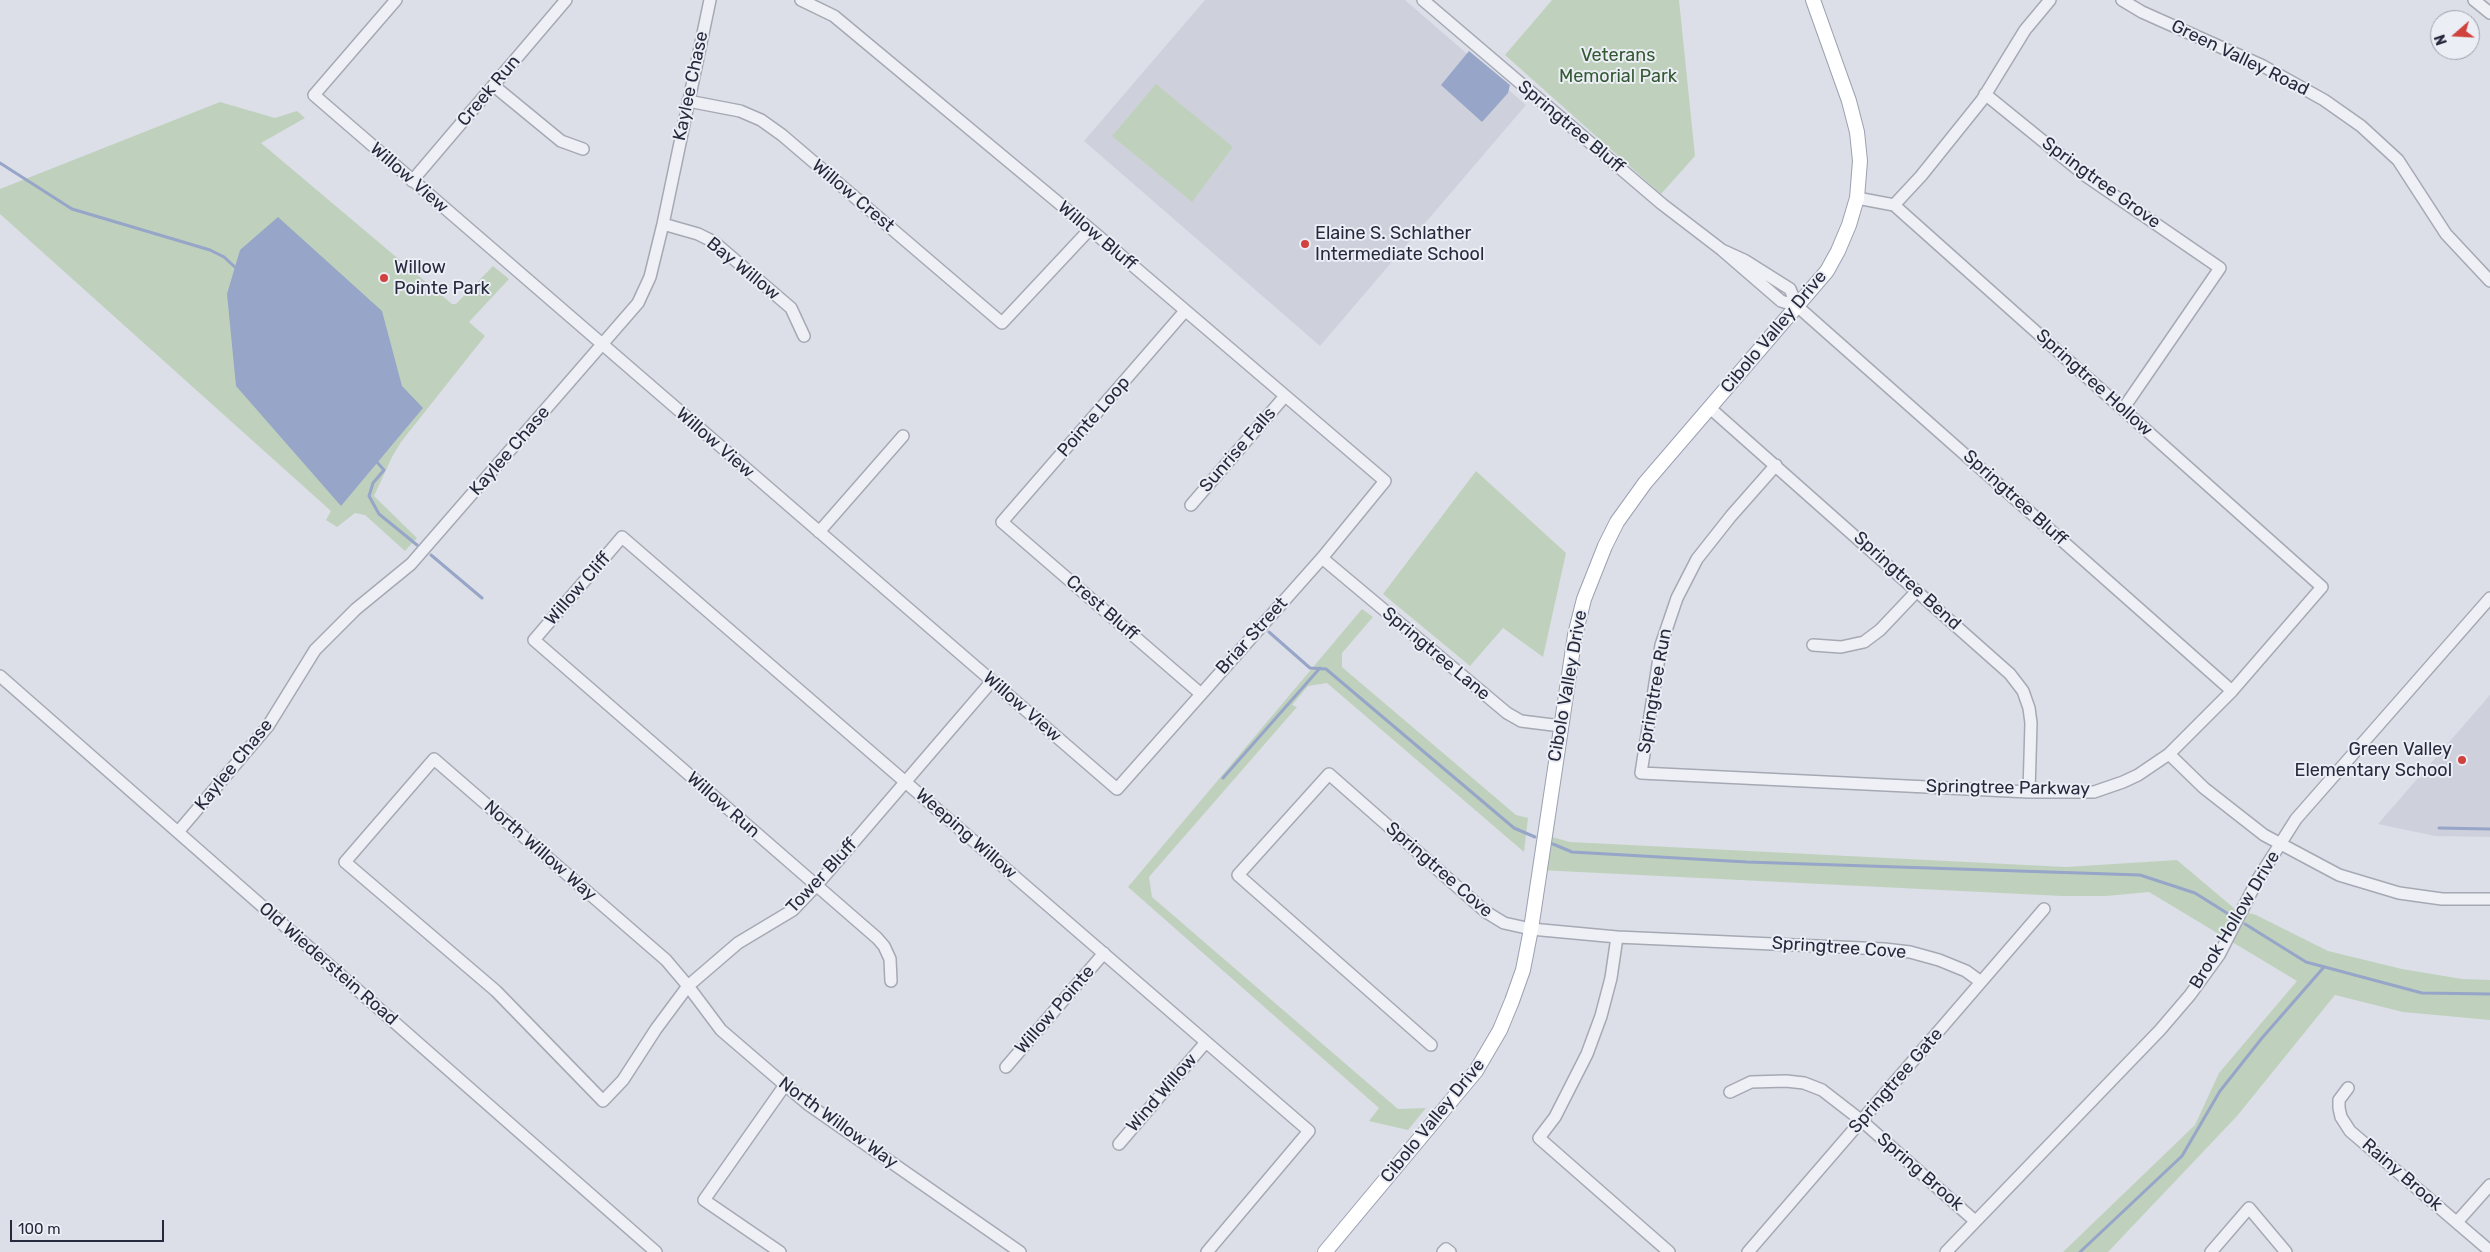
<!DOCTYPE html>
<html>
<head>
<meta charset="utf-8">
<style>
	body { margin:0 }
	#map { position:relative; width:2490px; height:1252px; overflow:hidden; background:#dcdfe7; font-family:Rubik,sans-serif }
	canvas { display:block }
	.north { position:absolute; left:2430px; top:10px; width:50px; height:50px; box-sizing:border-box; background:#eceef5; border:1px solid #9da0ab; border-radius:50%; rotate:251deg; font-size:14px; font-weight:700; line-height:20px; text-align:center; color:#262a3d }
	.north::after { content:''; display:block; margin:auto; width:18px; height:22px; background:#d0423d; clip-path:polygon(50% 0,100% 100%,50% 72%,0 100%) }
	.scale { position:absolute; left:10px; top:1220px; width:154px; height:22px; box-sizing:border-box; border:2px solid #262a3d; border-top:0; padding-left:6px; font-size:15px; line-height:18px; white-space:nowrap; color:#262a3d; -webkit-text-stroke:4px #eceef5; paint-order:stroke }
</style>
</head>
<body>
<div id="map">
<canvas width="2490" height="1252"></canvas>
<div class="north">N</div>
<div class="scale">100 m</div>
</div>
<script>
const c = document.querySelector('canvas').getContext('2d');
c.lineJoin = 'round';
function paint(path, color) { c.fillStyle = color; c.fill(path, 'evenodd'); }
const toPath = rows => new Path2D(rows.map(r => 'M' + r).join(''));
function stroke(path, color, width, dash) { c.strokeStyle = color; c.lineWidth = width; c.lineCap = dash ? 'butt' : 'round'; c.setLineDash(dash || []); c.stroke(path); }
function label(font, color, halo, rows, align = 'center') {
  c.font = font + ' Rubik,sans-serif'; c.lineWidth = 4; c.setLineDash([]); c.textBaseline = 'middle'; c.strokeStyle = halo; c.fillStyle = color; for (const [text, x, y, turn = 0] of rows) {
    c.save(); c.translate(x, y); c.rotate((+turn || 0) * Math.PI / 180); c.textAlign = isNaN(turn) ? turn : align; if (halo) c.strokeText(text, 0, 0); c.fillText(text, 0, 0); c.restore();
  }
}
const built = toPath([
	[1205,0,1405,0,1526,105,1320,346,1084,141],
	[2490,695,2490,837,2435,836,2378,824]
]);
const green = toPath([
	[1552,0,1679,0,1695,156,1661,194,1505,55],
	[1156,84,1233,147,1192,202,1112,136],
	[220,102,275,118,297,111,305,118,261,143,452,304,456,304,493,266,509,279,469,322,485,336,401,442,392,457,374,496,417,538,405,551,365,515,355,513,337,527,326,520,331,511,0,214,0,189],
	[1476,471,1566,553,1543,657,1503,628,1470,666,1383,594],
	[1362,609,1373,617,1342,653,1342,667,1516,815,1528,818,1524,852,1327,683,1308,686,1292,705,1297,707,1149,877,1152,897,1398,1109,1426,1108,1408,1130,1369,1121,1379,1108,1128,887],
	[1545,835,1570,842,2066,867,2177,860,2235,909,2256,915,2328,951,2402,969,2462,979,2490,980,2490,1020,2403,1012,2335,995,2237,1116,2108,1252,2063,1252,2195,1125,2219,1073,2297,981,2149,892,2106,896,2062,896,1539,870]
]);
const water = toPath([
	[1469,51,1510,85,1508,93,1482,122,1441,85],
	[278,217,382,311,402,386,423,408,341,506,236,386,227,294,240,250]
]);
const stream = toPath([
	[0,163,72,209,210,250,224,257,237,269],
	[375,460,384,470,373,483,369,496,379,514,417,545],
	[431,555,482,598],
	[1269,632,1310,668,1326,669,1514,828,1535,837],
	[1223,778,1320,668],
	[2439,828,2490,829],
	[1553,844,1572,852,1747,862,2140,875,2195,893,2230,915],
	[2245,924,2306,962,2422,993,2490,994],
	[2080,1252,2182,1156,2220,1091,2262,1038,2324,967]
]);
const minor = toPath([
	[396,0,314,95,1117,789,1322,558,1385,481,1090,229,834,16,801,0],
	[1423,0,1662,204,1722,250,1781,301,1797,306],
	[2122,0,2142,12,2263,66,2324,100,2361,126,2398,160,2446,234,2490,281],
	[2474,0,2490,13],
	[494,86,561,141,583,149],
	[1985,94,2086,176,2220,268,2123,409],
	[688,101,740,111,761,120,782,135,1002,323,1090,229],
	[412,181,566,0],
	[1894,205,1921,176,1982,100,2025,30,2050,0],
	[663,224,698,234,714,242,791,308,804,336],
	[1722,250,1744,260,1790,289,1797,306,2232,691],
	[1185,311,1002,522,1201,694],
	[1710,408,2010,674,2023,691,2029,708,2031,723,2029,792],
	[1776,465,1731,516,1697,559,1677,598,1661,645,1641,773,2029,792,2094,792,2123,782,2138,775,2169,754,2232,691,2322,587,1894,205,1857,198],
	[1191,505,1285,396],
	[819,532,903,436],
	[1322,558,1507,713,1521,721,1561,726],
	[1813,645,1841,647,1864,642,1880,630,1917,591],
	[0,676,656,1252],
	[992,681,816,886,793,910,738,943,688,986,656,1029,623,1080,603,1101,496,991,345,862,434,759,666,960,688,986,721,1030,785,1085,809,1105,1020,1252],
	[2169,754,2204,788,2264,835,2339,875,2399,893,2442,899,2490,899],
	[178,832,268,726,315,650,356,609,411,564,638,303,650,277,663,224,710,0],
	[1617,937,1611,978,1601,1016,1587,1054,1555,1117,1539,1138,1669,1252],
	[891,981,890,959,884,946,877,938,534,640,622,537,1309,1131,1207,1252],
	[1431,1045,1238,875,1329,774,1486,912,1504,923,1531,929,1617,937,1884,949,1910,952,1939,960,1966,971,1981,982],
	[1006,1067,1104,953],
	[2348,1088,2339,1100,2339,1108,2341,1117,2350,1131,2490,1251],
	[1730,1092,1751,1082,1786,1081,1804,1083,1822,1090,1862,1121,1974,1220],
	[1119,1144,1206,1042],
	[2457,1222,2490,1185],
	[780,1252,704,1200,785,1085],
	[1443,1252,1446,1249,1450,1252],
	[1748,1252,2044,909],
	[1946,1252,2160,1030,2190,995,2219,955,2258,879,2296,819,2490,598],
	[2211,1252,2249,1208,2286,1252]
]);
const major = toPath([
	[1325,1252,1476,1071,1500,1030,1512,1001,1523,970,1531,929,1575,635,1584,599,1605,546,1617,522,1645,483,1827,271,1838,251,1849,225,1857,198,1860,161,1857,132,1849,101,1813,0]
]);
const markers = [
	[1305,244,5,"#d0423d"],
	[384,278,5,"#d0423d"],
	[2462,760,5,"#d0423d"]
];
const parkNames = [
	["Veterans",1618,56],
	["Memorial Park",1618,77]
];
const streetNames = [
	["Green Valley Road",2240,58,26],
	["Kaylee Chase",691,86,-78],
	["Creek Run",489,91,-50],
	["Springtree Bluff",1571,127,40],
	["Willow View",409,178,41],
	["Springtree Grove",2101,183,36],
	["Willow Crest",853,196,40],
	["Willow Bluff",1097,236,40],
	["Bay Willow",743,269,39],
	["Cibolo Valley Drive",1774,332,-50],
	["Springtree Hollow",2094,383,42],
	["Pointe Loop",1094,417,-49],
	["Willow View",715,443,41],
	["Sunrise Falls",1238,450,-49],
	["Kaylee Chase",510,451,-49],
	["Springtree Bluff",2015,498,42],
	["Springtree Bend",1907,581,42],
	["Willow Cliff",578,589,-49],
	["Crest Bluff",1102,608,41],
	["Briar Street",1252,636,-48],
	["Springtree Lane",1436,654,40],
	["Cibolo Valley Drive",1568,686,-80],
	["Springtree Run",1655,691,-80],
	["Willow View",1022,707,41],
	["Kaylee Chase",234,765,-51],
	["Springtree Parkway",2008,788,1],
	["Willow Run",723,805,41],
	["Weeping Willow",966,834,41],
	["North Willow Way",540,851,41],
	["Springtree Cove",1439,870,41],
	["Tower Bluff",822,876,-47],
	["Brook Hollow Drive",2235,920,-59],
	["Springtree Cove",1839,948,4],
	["Old Wiederstein Road",328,964,41],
	["Willow Pointe",1055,1010,-49],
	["Springtree Gate",1896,1081,-49],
	["Wind Willow",1162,1093,-49],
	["Cibolo Valley Drive",1433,1121,-51],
	["North Willow Way",838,1123,36],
	["Spring Brook",1920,1172,41],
	["Rainy Brook",2402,1175,41]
];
const poiNames = [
	["Elaine S. Schlather",1315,234],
	["Intermediate School",1315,255],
	["Willow",394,268],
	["Pointe Park",394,289],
	["Green Valley",2452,750,"right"],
	["Elementary School",2452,771,"right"]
];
paint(built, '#ced1dc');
paint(green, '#bfd1bd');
paint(water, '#96a5c8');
stroke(stream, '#96a5c8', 3);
stroke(minor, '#a5a9b4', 14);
stroke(major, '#9ba1b3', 16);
stroke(minor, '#eff0f5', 11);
stroke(major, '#fff', 14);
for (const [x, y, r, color] of markers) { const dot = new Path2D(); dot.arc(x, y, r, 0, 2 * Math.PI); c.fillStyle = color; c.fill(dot); stroke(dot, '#eceef5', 2); }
label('18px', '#335933', '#eceef5', parkNames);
label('18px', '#262a3d', '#eceef5', streetNames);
label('18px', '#262a3d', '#eceef5', poiNames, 'left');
</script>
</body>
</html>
